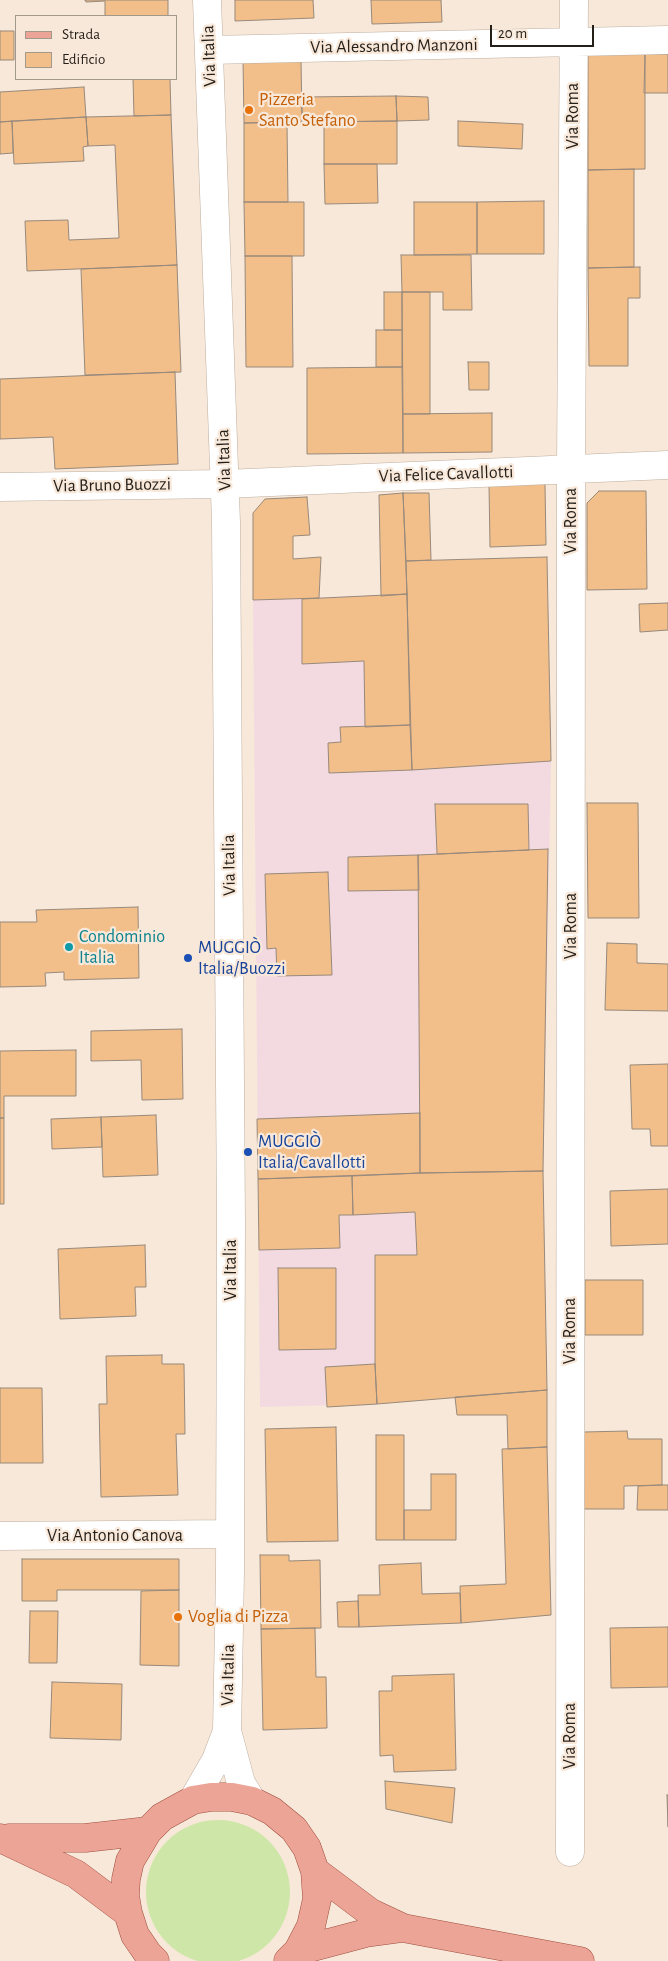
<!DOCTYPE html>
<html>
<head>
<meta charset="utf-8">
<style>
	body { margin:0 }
	#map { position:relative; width:668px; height:1961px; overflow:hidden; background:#f8e8d9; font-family:"Alegreya Sans",sans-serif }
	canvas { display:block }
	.legend { position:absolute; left:15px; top:15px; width:162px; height:65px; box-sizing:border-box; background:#f8e8d9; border:1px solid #a3988c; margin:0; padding:6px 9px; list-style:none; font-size:15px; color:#241f19 }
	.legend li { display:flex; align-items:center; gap:10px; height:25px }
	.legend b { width:25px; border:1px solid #a3988c }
	.scale { position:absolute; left:490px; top:25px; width:104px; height:22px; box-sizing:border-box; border:2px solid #241f19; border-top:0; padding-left:6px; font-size:15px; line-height:18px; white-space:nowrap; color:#241f19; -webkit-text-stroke:4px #f8e8d9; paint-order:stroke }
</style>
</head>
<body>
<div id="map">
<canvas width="668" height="1961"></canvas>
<ul class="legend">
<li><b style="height:6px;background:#eca497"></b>Strada</li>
<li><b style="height:14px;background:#f2bf8a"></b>Edificio</li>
</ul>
<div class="scale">20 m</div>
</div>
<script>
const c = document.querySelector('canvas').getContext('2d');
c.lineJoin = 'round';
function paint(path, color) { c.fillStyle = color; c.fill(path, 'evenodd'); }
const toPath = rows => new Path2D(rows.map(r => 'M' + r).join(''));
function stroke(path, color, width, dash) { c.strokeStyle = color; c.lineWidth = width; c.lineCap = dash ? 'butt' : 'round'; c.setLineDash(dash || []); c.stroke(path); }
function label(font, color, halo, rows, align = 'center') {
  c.font = font + ' "Alegreya Sans",sans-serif'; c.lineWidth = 4.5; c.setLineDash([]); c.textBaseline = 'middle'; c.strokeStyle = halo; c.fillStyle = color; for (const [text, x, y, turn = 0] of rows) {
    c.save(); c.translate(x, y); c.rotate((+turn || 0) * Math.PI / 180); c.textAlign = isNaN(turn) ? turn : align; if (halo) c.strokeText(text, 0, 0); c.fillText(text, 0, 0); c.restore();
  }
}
const industrial = toPath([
	[406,561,551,761,543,1171,377,1404,260,1407,253,600,407,594]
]);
const green = toPath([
	'146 1892a72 72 0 1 1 144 0a72 72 0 1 1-144 0Z'
]);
const building = toPath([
	[85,0,168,0,168,16,105,16,105,1,86,2,85,0],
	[235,0,313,0,314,18,235,21,235,0],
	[371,0,441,0,442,22,372,24,371,0],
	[0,31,14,31,14,60,0,60,0,31],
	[645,54,668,54,668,93,644,93,645,54],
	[645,54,645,169,588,170,588,55,645,54],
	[301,59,302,122,244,123,243,60,301,59],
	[133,79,170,79,171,115,134,116,133,79],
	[84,87,86,117,0,122,0,92,84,87],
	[396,96,428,97,429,120,397,121,396,96],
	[396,96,397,121,302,122,302,97,396,96],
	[171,115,177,265,27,271,25,221,68,220,69,240,119,238,115,145,88,146,86,117,171,115],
	[86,117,88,146,83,147,84,161,14,164,12,121,86,117],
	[12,121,13,153,0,154,0,122,12,121],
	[397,121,397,164,324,164,324,122,397,121],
	[458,121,523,124,522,149,458,146,458,121],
	[287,122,288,202,244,202,244,123,287,122],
	[324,164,377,164,378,203,325,204,324,164],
	[634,169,634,267,588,268,588,170,634,169],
	[544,201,544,254,477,254,477,202,544,201],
	[244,202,304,202,304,256,245,256,244,202],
	[414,202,477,202,477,254,414,255,414,202],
	[401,255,471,255,472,310,443,310,443,292,402,292,401,255],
	[245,256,292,256,293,367,246,367,245,256],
	[177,265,181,372,85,375,81,269,177,265],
	[640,267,640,298,628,298,628,366,589,366,588,268,640,267],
	[384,292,402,292,402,330,384,330,384,292],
	[402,292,430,292,430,414,403,414,402,292],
	[376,330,402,330,402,367,376,367,376,330],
	[468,362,489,362,489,390,469,390,468,362],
	[402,367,403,453,307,454,307,368,402,367],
	[175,372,178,464,55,469,53,437,0,439,0,379,175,372],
	[492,413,492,452,403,453,403,414,492,413],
	[545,484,546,545,490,547,489,485,545,484],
	[599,491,646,491,647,589,587,590,587,503,599,491],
	[403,493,429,493,431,560,406,561,403,493],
	[403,493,407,594,381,596,379,495,403,493],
	[307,497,310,535,293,536,293,559,321,557,319,598,253,600,253,513,265,499,307,497],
	[547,557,551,761,412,770,406,561,547,557],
	[407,594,410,725,365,727,364,661,302,664,302,599,407,594],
	[668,603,668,630,640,632,639,604,668,603],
	[410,725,412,770,329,773,328,743,341,742,340,727,410,725],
	[587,803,638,803,639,918,588,918,587,803],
	[435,804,528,804,529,850,437,854,435,804],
	[548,849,543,1171,420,1173,418,855,548,849],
	[418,855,419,890,348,891,348,857,418,855],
	[328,872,332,975,277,976,276,948,267,949,265,874,328,872],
	[138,907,139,978,64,980,64,972,45,973,46,986,0,987,0,922,37,922,36,910,138,907],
	[607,943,637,944,637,963,668,964,668,1011,605,1010,607,943],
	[182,1029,183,1099,142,1100,141,1060,91,1061,91,1031,182,1029],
	[76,1050,76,1096,4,1096,4,1118,0,1118,0,1051,76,1050],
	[668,1064,668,1146,651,1146,650,1129,632,1129,630,1065,668,1064],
	[420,1113,420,1173,258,1179,257,1119,420,1113],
	[156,1115,158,1175,103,1177,101,1117,156,1115],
	[101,1117,102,1147,52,1149,51,1119,101,1117],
	[0,1118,4,1118,4,1204,0,1204,0,1118],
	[543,1171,547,1390,377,1404,375,1364,375,1255,417,1255,415,1212,353,1215,352,1176,420,1173,543,1171],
	[352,1176,353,1215,339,1215,340,1248,259,1250,258,1179,352,1176],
	[668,1189,668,1244,611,1246,610,1191,668,1189],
	[145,1245,146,1287,135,1287,136,1316,60,1319,58,1249,145,1245],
	[278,1268,336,1268,336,1349,279,1350,278,1268],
	[585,1280,643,1280,643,1335,585,1335,585,1280],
	[162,1355,162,1364,184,1364,185,1434,176,1434,178,1495,101,1497,99,1404,107,1404,106,1356,162,1355],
	[375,1364,377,1404,327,1407,325,1367,375,1364],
	[0,1388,42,1388,43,1463,0,1463,0,1388],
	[547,1390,547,1447,508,1449,507,1415,457,1415,455,1397,547,1390],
	[336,1427,338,1541,267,1542,265,1429,336,1427],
	[627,1431,628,1439,662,1439,662,1485,624,1486,624,1509,584,1509,584,1432,627,1431],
	[376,1435,404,1435,404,1540,376,1540,376,1435],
	[547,1447,551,1615,461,1623,460,1586,506,1584,502,1449,547,1447],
	[431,1474,456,1474,456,1540,404,1540,404,1510,431,1510,431,1474],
	[662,1485,668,1485,668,1510,637,1510,638,1486,662,1485],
	[260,1555,289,1555,289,1561,320,1560,321,1628,261,1629,260,1555],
	[22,1559,179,1559,179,1590,57,1590,57,1601,22,1601,22,1559],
	[421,1563,422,1594,460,1593,461,1623,359,1627,358,1595,380,1595,379,1565,421,1563],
	[179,1590,179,1666,140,1665,141,1591,179,1590],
	[358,1601,359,1627,338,1627,337,1602,358,1601],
	[30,1611,58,1611,57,1663,29,1663,30,1611],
	[668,1627,668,1687,611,1688,610,1628,668,1627],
	[315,1628,316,1677,326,1677,327,1728,263,1730,261,1629,315,1628],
	[454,1674,456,1770,394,1772,393,1755,380,1756,379,1691,392,1691,392,1676,454,1674],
	[52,1682,122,1684,121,1740,50,1738,52,1682],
	[385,1781,455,1788,452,1823,386,1809,385,1781],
	[667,1795,668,1795,668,1827,667,1795]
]);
const minor = toPath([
	[207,0,226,522,231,1223,230,1573,227,1731,241,1783,252,1801],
	[209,50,668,40],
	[0,487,225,484,668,465],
	[0,1536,229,1534],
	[193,1800,216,1760,227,1731],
	[570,1852,571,469,574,0]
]);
const major = toPath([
	[0,1838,76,1874,128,1913],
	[9,1838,85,1838,148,1831],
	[315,1871,371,1913,403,1928,580,1961],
	[298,1951,366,1933,403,1928],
	[155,1961,148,1954,135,1935,128,1913,125,1896,126,1879,130,1861,148,1831,162,1817,193,1800,211,1797,232,1797,252,1801,272,1811,294,1829,307,1848,315,1871,317,1899,311,1926,298,1951,288,1961]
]);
const markers = [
	[249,110,5,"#e8710a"],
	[69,947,5,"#0f9aa8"],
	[188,958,5,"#1a4fb4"],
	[248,1152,5,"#1a4fb4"],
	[178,1617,5,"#e8710a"]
];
const streetNames = [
	["Via Alessandro Manzoni",394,46,-1],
	["Via Italia",209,56,-92],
	["Via Roma",573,116,-90],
	["Via Italia",224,460,-92],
	["Via Felice Cavallotti",446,474,-2],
	["Via Bruno Buozzi",112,485,-1],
	["Via Roma",571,521,-90],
	["Via Italia",229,865,-91],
	["Via Roma",571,926,-90],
	["Via Italia",231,1270,-90],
	["Via Roma",570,1331,-90],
	["Via Antonio Canova",115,1536],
	["Via Italia",228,1675,-89],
	["Via Roma",570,1736,-90]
];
const foodNames = [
	["Pizzeria",259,100],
	["Santo Stefano",259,121],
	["Voglia di Pizza",188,1617]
];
const cultureNames = [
	["Condominio",79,937],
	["Italia",79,958]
];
const transitNames = [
	["MUGGIÒ",198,948],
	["Italia/Buozzi",198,969],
	["MUGGIÒ",258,1142],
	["Italia/Cavallotti",258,1163]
];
paint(industrial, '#f3dae1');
paint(green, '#cfe6a9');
paint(building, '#f2bf8a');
stroke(building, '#98897b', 1);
stroke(minor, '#bdae9f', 29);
stroke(major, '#9e4e3e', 29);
stroke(minor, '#fff', 28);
stroke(major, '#eca497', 28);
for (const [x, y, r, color] of markers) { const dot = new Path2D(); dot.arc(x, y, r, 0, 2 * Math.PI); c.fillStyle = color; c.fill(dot); stroke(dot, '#f8e8d9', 2); }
label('18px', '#241f19', '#f8e8d9', streetNames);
label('18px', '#c56008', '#f8e8d9', foodNames, 'left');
label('18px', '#0d838f', '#f8e8d9', cultureNames, 'left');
label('18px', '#164399', '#f8e8d9', transitNames, 'left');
</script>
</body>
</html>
